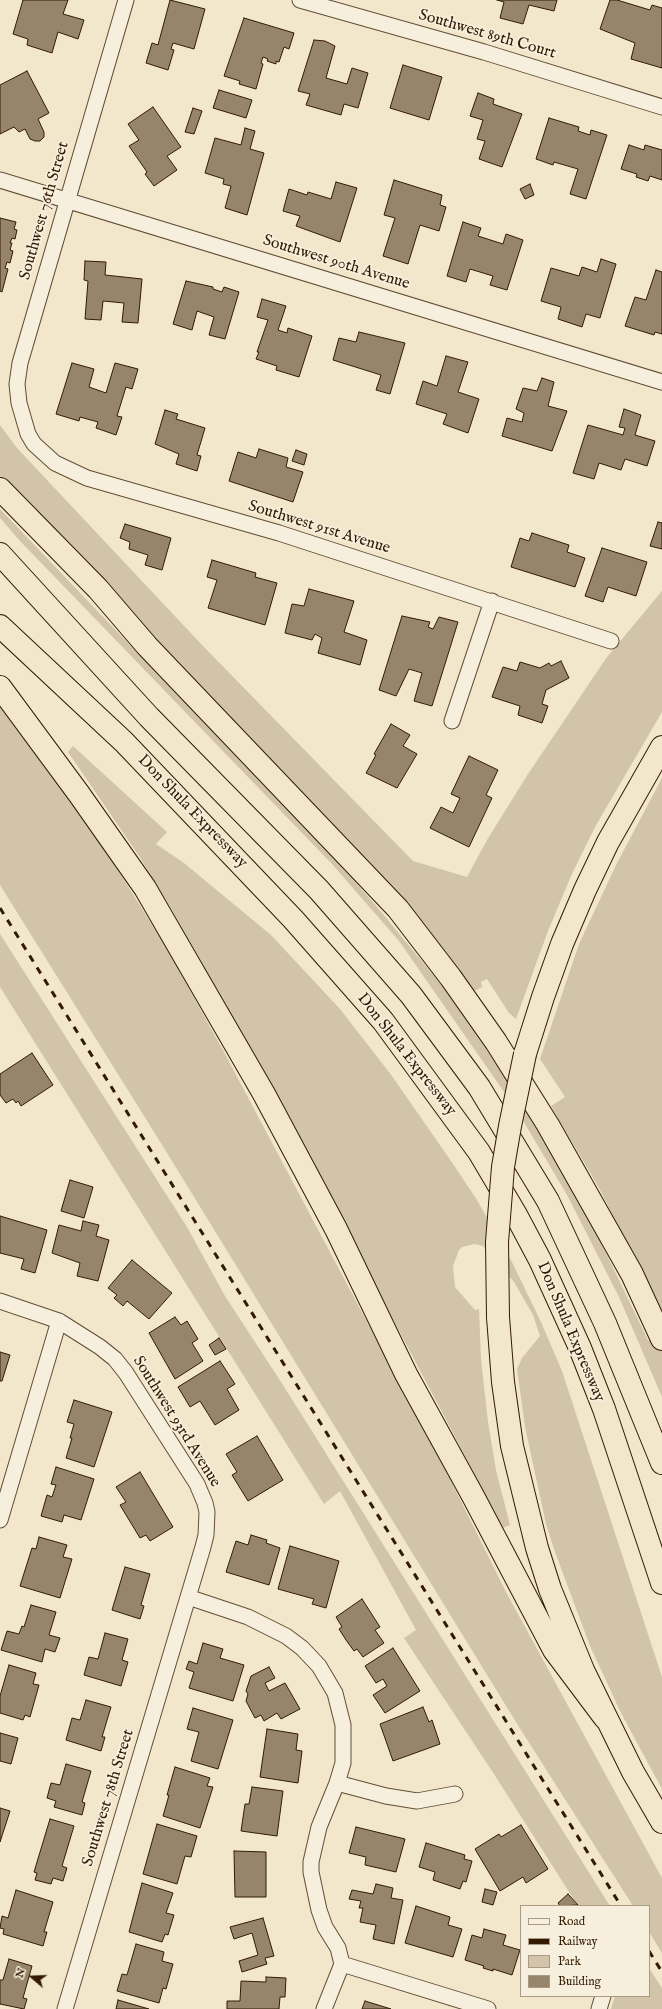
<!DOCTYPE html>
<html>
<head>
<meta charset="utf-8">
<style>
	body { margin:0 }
	#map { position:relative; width:662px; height:2009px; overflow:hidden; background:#f2e7cb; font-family:"IM FELL English",serif }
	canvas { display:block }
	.legend { position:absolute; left:520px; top:1905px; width:130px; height:92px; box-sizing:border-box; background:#f7efdd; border:1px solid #a99a85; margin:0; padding:5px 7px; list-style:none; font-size:12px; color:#331a01 }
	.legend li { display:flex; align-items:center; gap:8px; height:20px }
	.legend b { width:20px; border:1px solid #a99a85 }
	.north { position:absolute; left:12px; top:1957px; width:40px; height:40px; -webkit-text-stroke:3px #f7efdd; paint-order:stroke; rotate:289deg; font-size:11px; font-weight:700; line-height:16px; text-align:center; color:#331a01 }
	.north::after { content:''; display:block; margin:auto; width:14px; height:18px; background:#331a01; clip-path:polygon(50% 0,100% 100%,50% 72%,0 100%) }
</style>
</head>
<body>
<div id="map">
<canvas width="662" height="2009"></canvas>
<ul class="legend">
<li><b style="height:5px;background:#f7efdd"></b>Road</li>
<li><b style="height:5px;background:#331a01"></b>Railway</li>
<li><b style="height:11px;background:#d2c4a9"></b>Park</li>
<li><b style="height:11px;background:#96856a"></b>Building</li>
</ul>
<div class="north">N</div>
</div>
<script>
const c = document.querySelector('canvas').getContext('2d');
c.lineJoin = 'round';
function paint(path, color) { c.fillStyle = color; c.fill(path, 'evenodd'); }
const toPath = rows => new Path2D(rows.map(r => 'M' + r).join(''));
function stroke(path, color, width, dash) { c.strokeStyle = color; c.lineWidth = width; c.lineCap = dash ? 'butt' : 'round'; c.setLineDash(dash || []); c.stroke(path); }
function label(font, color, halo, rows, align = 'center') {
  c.font = font + ' "IM FELL English",serif'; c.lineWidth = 3.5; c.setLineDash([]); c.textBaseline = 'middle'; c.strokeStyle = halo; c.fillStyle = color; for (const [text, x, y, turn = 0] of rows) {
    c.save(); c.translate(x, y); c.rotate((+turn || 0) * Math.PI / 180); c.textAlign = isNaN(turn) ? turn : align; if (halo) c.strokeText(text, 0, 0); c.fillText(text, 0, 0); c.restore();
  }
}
const green = toPath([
	[0,425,17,448,202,645,413,861,467,877,487,840,528,774,607,657,662,591,662,712,595,827,571,876,548,931,516,1019,509,1013,487,979,481,982,482,987,474,991,469,987,206,693,0,476],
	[0,509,339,864,373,902,439,982,497,1065,564,1172,602,1245,648,1340,662,1334,662,1397,619,1297,567,1195,518,1112,399,941,332,864,20,541,0,518],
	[0,704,33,745,106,851,169,952,225,1054,446,1471,506,1592,662,1878,662,1953,649,1932,649,1906,633,1906,519,1727,164,1148,0,885],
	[73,746,167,832,156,844,184,863,271,935,340,1009,392,1076,451,1161,477,1200,512,1262,541,1322,562,1371,662,1677,662,1789,621,1713,590,1646,555,1552,546,1524,525,1427,517,1369,522,1358,540,1336,533,1315,514,1282,483,1246,474,1244,462,1247,459,1250,453,1266,455,1287,475,1310,479,1309,481,1359,488,1422,496,1470,510,1525,503,1528,248,1044,168,903,139,856,68,752],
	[662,778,662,1313,599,1188,551,1106,565,1097,540,1059,579,944,616,865],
	[0,934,187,1227,225,1296,283,1385,610,1906,578,1906,492,1771,404,1638,416,1630,340,1491,324,1504,0,987],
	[649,1968,662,1988,662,2009,611,2009,615,1996,649,1996]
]);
const building = toPath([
	[23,0,68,0,63,14,84,20,78,39,58,32,52,53,27,45,28,39,13,34,23,0],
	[170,0,205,9,194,49,173,43,171,49,174,50,168,70,146,63,152,43,158,45,170,0],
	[497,0,557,0,554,11,529,5,523,24,500,18,504,2,497,0],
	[610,0,617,0,650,10,652,5,662,8,662,68,631,59,635,43,600,29,610,0],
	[244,18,294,33,289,49,284,47,279,62,276,61,276,64,267,61,268,59,263,57,261,63,263,64,256,89,239,84,240,81,224,76,244,18],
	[314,40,325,41,335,46,326,78,347,84,352,68,368,73,358,108,344,104,341,115,306,105,310,94,298,91,314,40],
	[403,65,442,77,429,120,390,108,403,65],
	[27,71,49,113,38,119,44,132,44,137,40,141,35,141,30,139,25,129,19,132,14,127,0,134,0,85,27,71],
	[219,90,252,100,246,118,213,108,219,90],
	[478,93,494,99,493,104,522,114,502,167,479,159,485,141,477,139,483,120,470,116,478,93],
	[153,107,181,147,167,156,177,170,154,186,145,174,147,172,129,146,139,140,128,124,153,107],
	[193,108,202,111,194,134,185,132,193,108],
	[549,118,579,127,578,131,590,135,591,130,607,135,586,199,570,194,578,169,554,162,553,165,536,159,549,118],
	[245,128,255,131,250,149,264,153,247,215,225,208,231,186,223,184,224,179,205,173,215,138,241,145,245,128],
	[629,145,644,150,645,145,662,150,662,180,650,176,648,181,636,177,637,174,621,169,629,145],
	[394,180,442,195,440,205,446,207,439,231,420,225,408,264,383,256,395,218,384,215,394,180],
	[336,182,357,188,340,242,296,226,300,216,283,211,289,189,307,195,308,192,331,199,336,182],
	[530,184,534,195,525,199,520,189,530,184],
	[0,218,16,222,14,229,17,230,15,239,12,238,10,243,12,243,10,250,13,251,10,263,7,262,5,268,8,269,2,292,0,291,0,218],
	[463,222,481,228,478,236,503,244,506,234,523,240,507,290,490,285,493,276,470,269,466,282,447,276,463,222],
	[601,259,616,264,600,318,586,314,582,327,558,319,561,307,541,301,551,268,579,276,582,267,597,272,601,259],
	[85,261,106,262,105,275,142,279,138,323,122,322,124,303,103,301,101,320,85,319,88,281,84,280,85,261],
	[656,270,662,272,662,334,655,332,654,335,625,326,635,297,646,300,656,270],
	[186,281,213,287,213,289,222,292,224,287,239,292,225,339,209,335,214,317,197,311,192,330,173,324,186,281],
	[262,299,286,306,278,330,287,333,288,328,312,336,299,377,276,370,277,366,256,359,259,352,257,352,268,320,257,317,262,299],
	[359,332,405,343,390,394,376,390,381,375,333,360,339,338,356,342,359,332],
	[446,356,468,362,458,392,479,399,468,433,443,424,447,414,416,404,423,381,437,386,446,356],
	[72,363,94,369,89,387,106,393,115,363,138,369,132,389,126,387,117,416,122,417,116,435,96,428,98,422,80,417,79,421,56,414,72,363],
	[542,378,554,382,548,406,567,411,552,451,502,436,507,418,522,422,524,413,516,409,523,388,537,391,542,378],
	[624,409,641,415,635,435,655,441,647,466,625,459,621,470,599,463,594,479,573,473,588,425,623,435,625,428,619,427,624,409],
	[165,410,178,414,176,419,205,428,197,455,201,456,197,471,176,464,179,454,155,444,165,410],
	[259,449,288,458,286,467,303,472,293,502,229,481,238,452,256,458,259,449],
	[296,450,307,454,304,465,292,461,296,450],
	[658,522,662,523,662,549,650,546,658,522],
	[125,524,171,538,162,570,145,565,148,555,129,549,130,542,120,538,125,524],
	[532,533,569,545,567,552,585,558,575,587,511,567,520,538,529,541,532,533],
	[602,548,647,562,636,596,608,587,603,602,585,596,602,548],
	[212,560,256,573,255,577,277,583,265,625,208,608,217,580,207,577,212,560],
	[309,589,354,601,344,632,367,640,360,665,318,653,322,638,315,634,312,640,285,633,292,604,304,606,309,589],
	[402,616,430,622,428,627,433,629,439,617,458,622,432,706,414,701,422,673,409,669,396,696,379,690,402,616],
	[561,661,569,678,546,690,542,704,548,706,542,723,518,715,520,706,492,697,503,667,517,671,520,662,540,668,549,663,551,666,561,661],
	[391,724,410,735,403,746,417,754,397,788,366,773,376,755,374,754,391,724],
	[469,756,498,770,486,795,492,798,469,847,430,828,441,807,453,813,460,798,451,794,469,756],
	[32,1053,53,1085,21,1106,18,1101,16,1103,13,1099,6,1103,0,1095,0,1074,32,1053],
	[70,1180,93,1187,84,1218,61,1211,70,1180],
	[0,1216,47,1230,35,1273,21,1269,24,1259,0,1253,0,1216],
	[83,1221,99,1225,96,1236,109,1240,98,1281,77,1276,80,1263,52,1253,59,1225,81,1231,83,1221],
	[132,1260,172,1293,149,1319,127,1301,123,1306,114,1298,117,1295,108,1288,132,1260],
	[175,1317,181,1325,187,1321,198,1339,192,1343,203,1361,175,1379,149,1333,175,1317],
	[219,1338,226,1349,215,1355,209,1345,219,1338],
	[0,1352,10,1355,2,1381,0,1381,0,1352],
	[220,1361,235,1384,227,1389,239,1410,215,1425,200,1401,190,1407,178,1387,220,1361],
	[74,1400,112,1412,94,1467,66,1458,72,1438,70,1438,74,1424,67,1422,74,1400],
	[257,1436,283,1480,248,1501,232,1475,237,1472,226,1454,257,1436],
	[56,1467,94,1479,81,1520,64,1515,62,1522,41,1516,47,1495,52,1497,56,1485,51,1484,56,1467],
	[140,1472,173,1527,150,1541,146,1535,140,1538,120,1505,126,1502,116,1487,140,1472],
	[251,1535,267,1540,266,1543,280,1548,269,1585,226,1572,236,1541,248,1545,251,1535],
	[39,1537,67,1545,63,1557,72,1559,60,1598,20,1586,32,1548,36,1549,39,1537],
	[290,1546,339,1561,326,1608,312,1604,314,1599,278,1589,290,1546],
	[125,1567,150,1574,141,1605,144,1606,140,1619,112,1610,125,1567],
	[362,1599,380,1627,375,1630,384,1643,363,1657,357,1649,354,1651,346,1640,339,1629,342,1627,336,1617,362,1599],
	[31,1605,56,1612,49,1635,60,1638,55,1652,45,1649,42,1662,1,1650,7,1631,19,1634,22,1626,24,1627,31,1605],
	[105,1633,128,1639,122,1660,128,1662,121,1686,84,1675,89,1657,98,1659,105,1633],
	[203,1643,223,1649,220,1658,244,1665,233,1701,189,1688,194,1672,186,1669,189,1661,197,1664,203,1643],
	[393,1648,420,1691,385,1713,373,1695,387,1686,383,1679,376,1683,365,1666,393,1648],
	[9,1665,36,1673,33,1684,39,1685,30,1717,25,1715,23,1720,0,1713,0,1696,9,1665],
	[269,1667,275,1678,265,1683,269,1691,285,1683,300,1709,281,1719,277,1713,264,1721,261,1715,255,1718,246,1701,248,1694,246,1691,251,1676,269,1667],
	[86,1700,111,1707,102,1737,105,1737,101,1751,66,1740,72,1718,80,1720,86,1700],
	[423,1707,429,1722,432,1720,440,1744,393,1761,380,1724,423,1707],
	[193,1708,233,1720,218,1769,191,1761,199,1732,187,1729,193,1708],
	[267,1729,298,1734,296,1750,302,1751,298,1783,260,1777,267,1729],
	[0,1733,18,1738,11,1764,0,1761,0,1733],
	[66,1764,91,1771,82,1802,85,1803,82,1815,54,1807,56,1801,47,1798,51,1783,60,1785,66,1764],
	[175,1767,210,1778,207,1786,213,1787,200,1828,163,1816,169,1795,167,1795,175,1767],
	[252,1787,283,1791,277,1836,241,1831,245,1804,249,1804,252,1787],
	[0,1808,10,1811,0,1842,0,1808],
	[50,1819,74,1826,62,1866,67,1868,63,1881,53,1878,51,1884,35,1880,37,1873,34,1872,50,1819],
	[157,1824,197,1836,191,1857,185,1856,177,1884,143,1874,157,1824],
	[521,1825,548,1869,526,1883,523,1877,500,1891,475,1849,499,1834,501,1837,521,1825],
	[356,1827,405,1839,396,1872,365,1865,366,1857,349,1853,356,1827],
	[426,1843,465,1855,464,1859,472,1861,466,1882,463,1881,460,1889,433,1880,435,1872,419,1867,426,1843],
	[234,1851,266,1852,266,1897,235,1897,234,1851],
	[142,1883,173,1893,166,1913,174,1915,168,1935,165,1934,162,1942,129,1932,142,1883],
	[376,1884,393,1888,391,1898,403,1900,394,1944,373,1939,376,1925,360,1922,363,1908,359,1908,361,1901,349,1899,352,1890,373,1894,376,1884],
	[485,1889,497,1892,493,1905,482,1902,485,1889],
	[16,1890,53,1902,44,1932,47,1932,43,1946,3,1934,4,1929,0,1928,2,1916,8,1918,16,1890],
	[568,1894,578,1905,560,1906,558,1903,568,1894],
	[416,1906,450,1917,448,1925,462,1929,453,1957,405,1943,416,1906],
	[263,1918,274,1956,265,1958,267,1964,242,1972,239,1961,258,1955,252,1933,234,1939,230,1927,263,1918],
	[484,1929,506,1935,503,1945,520,1950,512,1975,493,1969,493,1971,483,1968,484,1966,465,1960,472,1935,482,1938,484,1929],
	[136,1944,164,1952,162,1961,173,1964,166,1989,163,1988,159,2003,117,1991,122,1974,127,1975,136,1944],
	[9,1959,32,1966,23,1998,27,1999,24,2009,0,2004,0,1980,3,1980,9,1959],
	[266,1977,286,1978,285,1997,280,1997,279,2009,227,2009,227,2001,240,2001,241,1981,266,1982,266,1977],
	[118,2000,149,2009,116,2009,118,2000],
	[365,2001,391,2009,362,2009,365,2001]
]);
const minor = toPath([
	[126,0,20,363,17,384,19,403,28,434,34,444,55,463,87,478,279,533,611,641],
	[300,0,484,52,662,107],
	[0,180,662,382],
	[452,721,492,601],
	[0,1301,59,1321,100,1347,115,1359,126,1373,197,1484,205,1503,207,1512,206,1535,203,1547,65,2009],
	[0,1520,59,1321],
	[188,1597,248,1617,286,1636,302,1648,319,1666,335,1693,343,1725,343,1763,337,1783,319,1827,311,1862,311,1872,319,1910,325,1927,338,1948,342,1964,324,2009],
	[337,1783,386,1796,417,1801,455,1794],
	[342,1964,488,2009],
	[599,2009,603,1996]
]);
const motorway = toPath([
	[0,489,98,589,147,646,398,909,451,978,496,1042,548,1125,632,1274,662,1339],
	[0,554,149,717,319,890,411,995,479,1087,548,1201,605,1323,662,1463],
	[0,626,124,742,293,919,383,1021,479,1152,515,1213,540,1260,580,1348,604,1409,662,1583],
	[0,687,79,794,145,888,264,1094,336,1229,406,1374,473,1496,554,1650,605,1718],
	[525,1054,543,997,562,944,585,890,608,842,662,747],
	[498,1317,503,1382,512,1446,537,1548,550,1589,583,1670,633,1772,662,1822]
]);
const rail = toPath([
	[0,908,621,1906],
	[649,1951,662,1972]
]);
const motorwayBridge = toPath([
	[498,1317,497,1242,503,1167,510,1126,525,1054]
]);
const streetNames = [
	["Southwest 89th Court",487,35,16],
	["Southwest 76th Street",45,211,-74],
	["Southwest 90th Avenue",336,263,17],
	["Southwest 91st Avenue",319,528,17],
	["Don Shula Expressway",192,812,46],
	["Don Shula Expressway",406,1055,52],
	["Don Shula Expressway",570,1332,67],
	["Southwest 93rd Avenue",176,1422,58],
	["Southwest 78th Street",109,1798,-73]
];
paint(green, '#d2c4a9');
paint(building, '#96856a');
stroke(building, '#331a01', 1);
stroke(minor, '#634d34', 17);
stroke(motorway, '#331a01', 24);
stroke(minor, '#f7efdd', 15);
stroke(motorway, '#f2e7cb', 22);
stroke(rail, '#331a01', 3, [7, 7]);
stroke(motorwayBridge, '#331a01', 24, []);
stroke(motorwayBridge, '#f2e7cb', 22);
label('16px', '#331a01', '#f7efdd', streetNames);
</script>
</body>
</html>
